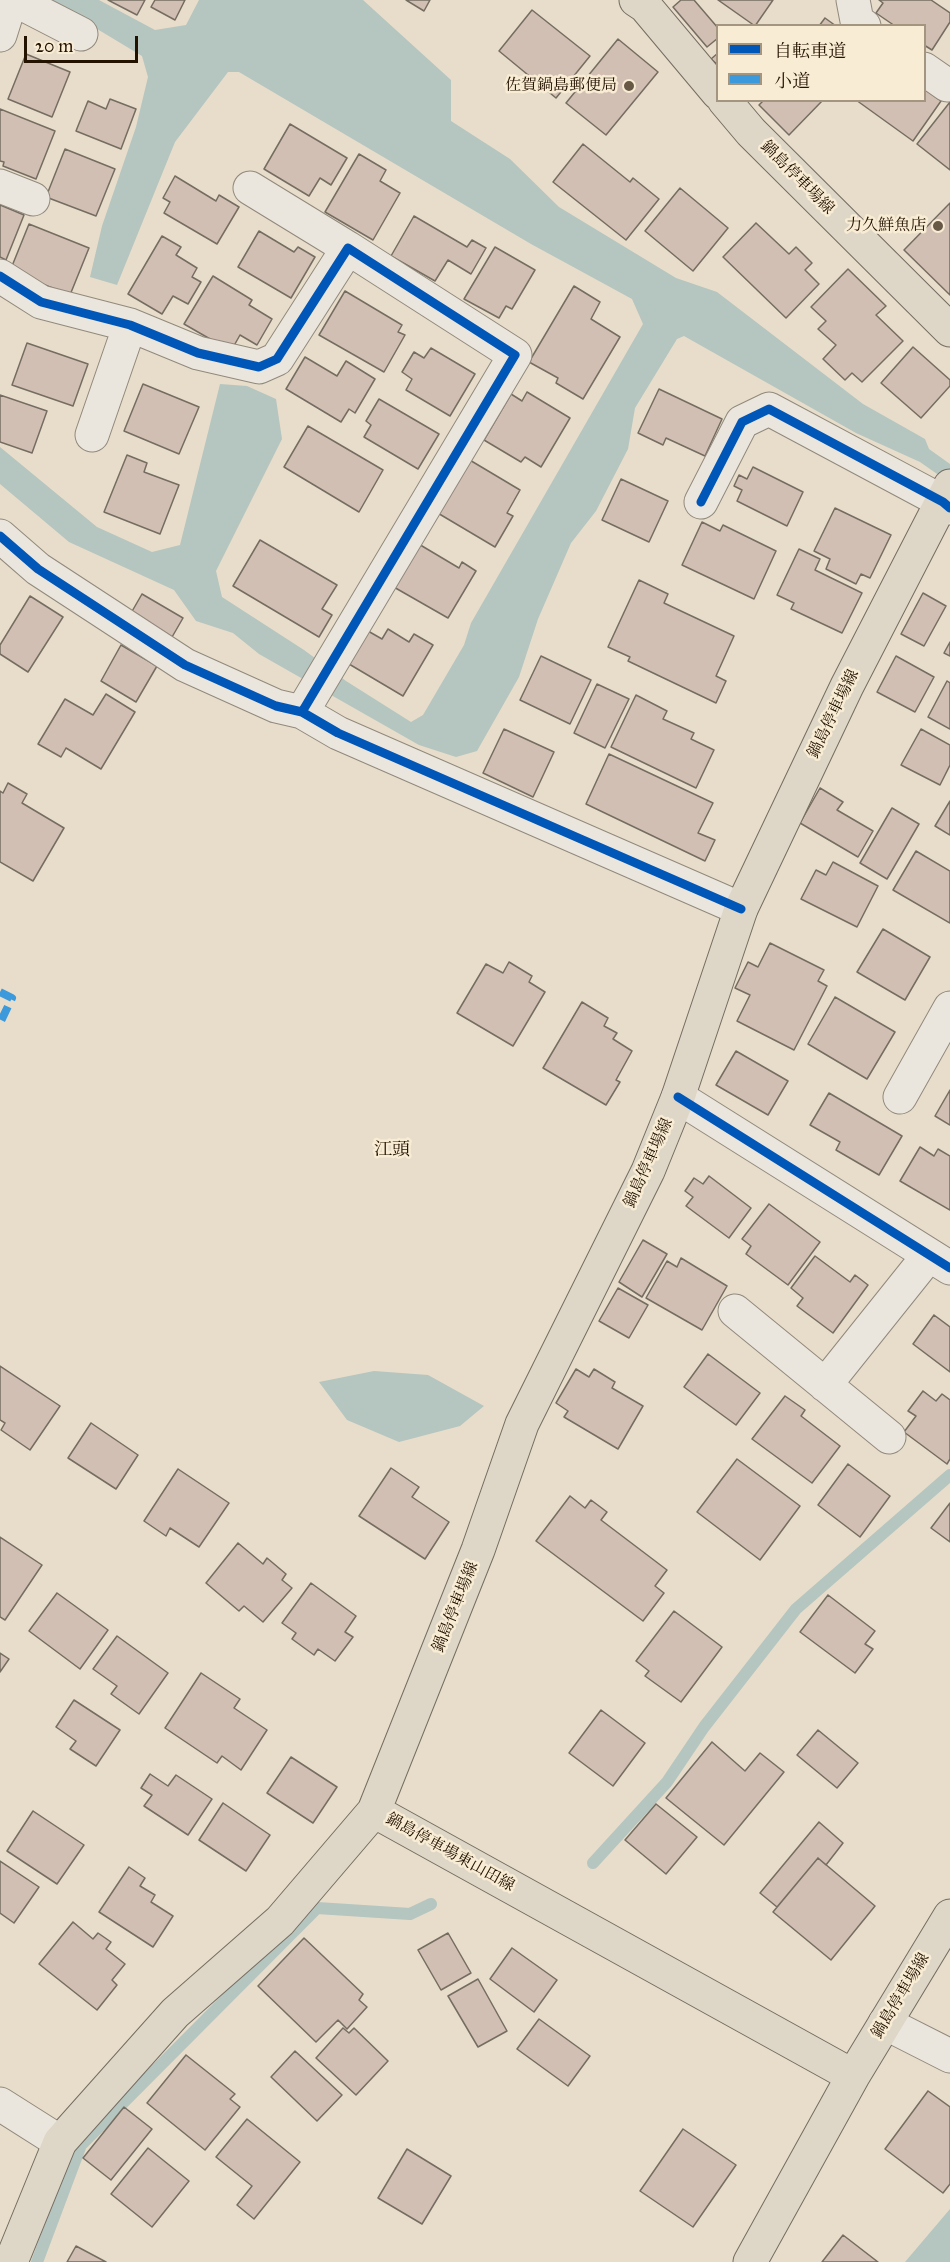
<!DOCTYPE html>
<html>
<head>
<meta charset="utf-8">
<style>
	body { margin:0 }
	#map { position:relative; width:950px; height:2262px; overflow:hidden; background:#e7ddca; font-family:"IM FELL Great Primer","Noto Serif JP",serif }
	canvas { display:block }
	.legend { position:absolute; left:716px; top:24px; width:210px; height:78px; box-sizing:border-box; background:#f8ecd4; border:2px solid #a3957f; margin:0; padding:8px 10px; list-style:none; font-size:18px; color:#231200 }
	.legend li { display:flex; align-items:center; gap:12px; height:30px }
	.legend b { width:30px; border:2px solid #a3957f }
	.scale { position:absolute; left:24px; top:36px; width:114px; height:27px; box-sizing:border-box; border:3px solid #231200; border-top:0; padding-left:8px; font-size:18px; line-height:21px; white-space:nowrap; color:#231200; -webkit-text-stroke:4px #f8ecd4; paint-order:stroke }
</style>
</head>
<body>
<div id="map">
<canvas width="950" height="2262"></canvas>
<ul class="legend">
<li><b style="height:8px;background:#0057b8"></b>自転車道</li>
<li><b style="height:8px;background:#3c9adc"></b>小道</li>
</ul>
<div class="scale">20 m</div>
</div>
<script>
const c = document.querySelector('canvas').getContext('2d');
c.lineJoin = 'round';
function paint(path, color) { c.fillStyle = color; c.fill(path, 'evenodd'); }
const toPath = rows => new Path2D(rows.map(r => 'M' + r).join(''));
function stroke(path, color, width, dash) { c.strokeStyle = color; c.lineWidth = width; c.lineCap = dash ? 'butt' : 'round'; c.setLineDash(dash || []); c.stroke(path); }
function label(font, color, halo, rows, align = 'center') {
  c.font = font + ' "IM FELL Great Primer","Noto Serif JP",serif'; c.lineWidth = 5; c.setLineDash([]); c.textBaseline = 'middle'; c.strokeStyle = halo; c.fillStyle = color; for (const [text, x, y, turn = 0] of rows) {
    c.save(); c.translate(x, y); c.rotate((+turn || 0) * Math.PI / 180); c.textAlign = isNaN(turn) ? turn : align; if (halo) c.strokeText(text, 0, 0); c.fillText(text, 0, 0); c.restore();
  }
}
const water = toPath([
	[49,0,99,0,155,30,186,25,199,0,363,0,451,80,451,121,510,159,559,207,676,278,717,292,863,404,925,439,929,449,950,464,950,483,920,462,856,433,684,336,677,339,635,408,628,449,596,511,571,543,538,619,519,677,477,751,456,757,419,745,259,654,233,633,196,621,174,590,69,542,0,484,0,447,97,527,152,552,180,545,220,384,247,386,276,399,282,439,216,571,222,597,304,650,346,681,411,722,423,715,464,645,471,623,643,324,632,299,531,244,239,72,228,72,175,142,117,285,90,277,102,226,136,127,148,77,142,56],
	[374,1371,428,1375,484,1406,460,1426,399,1442,347,1420,319,1382],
	[950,2209,950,2262,905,2262]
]);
const stream = toPath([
	[593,1863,667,1782,704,1727,796,1609,950,1475],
	[37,2262,81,2145,317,1908,410,1914,431,1904]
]);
const building = toPath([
	[108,0,145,0,137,15,108,0],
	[155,0,185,0,175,20,151,7,155,0],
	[406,0,430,0,424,11,406,0],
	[681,0,694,0,718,28,718,38,707,47,673,7,681,0],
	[718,0,773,0,755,26,718,0],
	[879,0,931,0,950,13,950,22,932,50,924,45,924,26,895,26,876,13,883,3,879,0],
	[532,10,590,56,556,98,499,51,532,10],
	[825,18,836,26,819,26,825,18],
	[618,39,658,72,606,135,566,103,618,39],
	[718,53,718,65,711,59,718,53],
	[26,54,70,72,52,117,8,99,26,54],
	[924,89,941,101,913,141,856,100,924,100,924,89],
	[110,99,136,109,121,149,76,131,88,101,106,109,110,99],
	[764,100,823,100,789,135,759,105,764,100],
	[950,102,950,170,917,144,950,102],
	[0,109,55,131,36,179,3,166,4,162,0,161,0,109],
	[290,124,347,158,331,185,320,178,309,196,264,169,290,124],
	[583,144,630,182,633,178,659,199,626,240,553,182,583,144],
	[65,149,115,169,96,216,46,197,65,149],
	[359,154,386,170,380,181,400,193,373,240,325,212,359,154],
	[175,176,216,201,219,195,239,207,217,244,164,213,170,202,163,198,175,176],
	[680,188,728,228,693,271,645,231,680,188],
	[950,203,950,295,904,250,950,203],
	[0,205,24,215,6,260,0,257,0,205],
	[414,216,467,247,472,240,486,248,471,274,448,260,435,281,391,256,414,216],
	[756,223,789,254,796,247,812,263,805,270,819,284,786,318,723,257,756,223],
	[29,224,89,248,70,295,10,271,29,224],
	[259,231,294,252,298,247,315,257,291,298,238,267,259,231],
	[162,236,181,247,176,255,197,268,192,277,201,282,188,304,173,296,162,314,128,294,162,236],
	[495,247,535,270,512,309,506,306,499,318,464,299,495,247],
	[848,269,886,306,876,315,903,341,862,382,852,373,845,380,823,359,836,345,818,329,826,321,811,307,848,269],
	[213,276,252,300,249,305,272,319,257,345,240,335,231,351,184,324,213,276],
	[574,286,600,302,591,319,620,337,583,399,556,383,558,378,529,362,574,286],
	[345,291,402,325,398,332,405,335,384,372,319,335,345,291],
	[27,343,88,364,73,406,12,385,27,343],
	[913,347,950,380,950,386,921,418,881,383,913,347],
	[431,348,475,374,450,416,406,390,412,379,402,372,414,352,424,358,431,348],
	[305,357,337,376,346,361,375,379,355,413,349,409,341,422,286,389,305,357],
	[143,384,199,407,179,454,124,431,143,384],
	[659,389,722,419,705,456,666,438,663,445,638,433,659,389],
	[527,392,570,418,541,467,525,457,521,462,484,440,511,394,522,401,527,392],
	[0,395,47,411,32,453,0,442,0,395],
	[379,399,439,434,418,469,364,437,371,425,366,421,379,399],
	[308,426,383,470,359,512,284,467,308,426],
	[127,455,147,463,144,472,179,485,160,534,104,512,127,455],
	[468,459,520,490,507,513,513,516,495,547,436,512,468,459],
	[753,467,803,492,787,526,737,501,742,490,734,486,739,475,747,479,753,467],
	[621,479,668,501,649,542,602,520,621,479],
	[835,508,891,535,870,578,861,574,856,584,826,569,830,559,814,551,835,508],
	[702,522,720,531,723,525,776,551,754,599,682,565,702,522],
	[260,540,337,585,322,609,332,615,319,637,233,586,260,540],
	[417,543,459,568,462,562,476,571,448,618,392,586,417,543],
	[799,549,820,559,815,570,862,593,842,633,791,609,794,603,777,595,799,549],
	[639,580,668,594,664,603,734,636,716,676,726,681,716,703,628,661,630,657,608,647,639,580],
	[923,593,946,606,924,646,901,634,923,593],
	[142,594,183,618,168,644,127,620,142,594],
	[30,596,63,617,28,672,0,654,0,645,30,596],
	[388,629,409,642,414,634,433,645,403,696,349,664,368,631,382,639,388,629],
	[950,642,950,656,944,653,950,642],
	[121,645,157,666,136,702,101,681,121,645],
	[541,656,591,680,570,724,520,700,541,656],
	[896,656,934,677,915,712,877,692,896,656],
	[947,681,950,683,950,729,928,717,947,681],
	[597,684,629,699,605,748,574,733,597,684],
	[106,694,135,712,101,769,66,748,61,757,38,744,65,699,93,715,106,694],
	[636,695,667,711,663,719,694,733,691,739,714,750,696,788,611,747,636,695],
	[504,729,554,752,533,797,483,773,504,729],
	[921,729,950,745,950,765,940,785,901,765,921,729],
	[609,754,713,803,698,833,715,840,705,861,586,804,609,754],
	[8,783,27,794,22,803,64,828,33,881,0,862,0,791,3,793,8,783],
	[820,788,843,802,837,810,873,831,858,857,800,823,820,788],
	[950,801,950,835,935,826,950,801],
	[892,808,919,824,887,879,860,863,892,808],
	[916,851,950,871,950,923,893,890,916,851],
	[833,862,878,886,857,927,801,899,816,870,826,875,833,862],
	[883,929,930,957,905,1000,857,972,883,929],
	[770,943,824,970,818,981,827,986,794,1050,737,1021,750,995,735,988,748,962,758,967,770,943],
	[509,962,532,976,529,982,545,992,513,1046,457,1013,486,964,503,973,509,962],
	[835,997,895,1032,867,1079,808,1044,835,997],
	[582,1002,608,1018,604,1026,617,1033,613,1039,632,1051,616,1080,620,1082,606,1105,543,1068,582,1002],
	[736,1051,788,1081,768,1115,716,1085,736,1051],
	[950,1090,950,1125,935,1116,950,1090],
	[829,1093,902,1136,879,1175,836,1150,840,1142,810,1125,829,1093],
	[920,1147,934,1156,938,1149,950,1156,950,1210,900,1181,920,1147],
	[709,1176,751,1208,729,1238,686,1206,693,1197,685,1191,694,1178,703,1184,709,1176],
	[769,1204,820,1242,788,1285,746,1254,751,1246,742,1239,769,1204],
	[643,1240,667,1254,642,1297,619,1282,643,1240],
	[815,1256,850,1282,855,1275,868,1285,833,1333,797,1306,803,1298,791,1288,815,1256],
	[681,1258,727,1286,702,1330,646,1298,667,1261,677,1267,681,1258],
	[618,1288,648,1305,629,1338,599,1321,618,1288],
	[934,1315,950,1327,950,1372,913,1344,934,1315],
	[708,1354,760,1393,736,1425,684,1387,708,1354],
	[0,1366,60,1406,30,1450,1,1430,5,1423,0,1420,0,1366],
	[576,1369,589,1377,594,1369,615,1382,612,1388,643,1406,618,1449,564,1417,568,1411,556,1403,576,1369],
	[923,1391,936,1401,942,1394,950,1400,950,1459,947,1464,904,1432,916,1416,908,1411,923,1391],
	[785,1396,805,1410,801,1416,840,1446,812,1483,752,1439,785,1396],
	[91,1423,138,1455,116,1489,68,1458,91,1423],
	[737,1459,800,1506,760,1560,697,1512,737,1459],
	[848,1464,890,1496,860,1537,818,1505,848,1464],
	[391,1468,419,1487,412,1497,449,1522,425,1559,359,1516,391,1468],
	[178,1469,229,1503,199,1547,170,1528,166,1536,144,1521,178,1469],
	[570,1496,585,1508,591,1500,607,1512,601,1520,667,1570,655,1586,664,1593,643,1621,536,1541,570,1496],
	[950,1503,950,1542,931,1528,950,1503],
	[0,1537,42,1565,5,1620,0,1617,0,1537],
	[238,1543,263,1564,267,1558,286,1574,282,1580,292,1588,263,1622,244,1606,239,1611,206,1583,238,1543],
	[311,1583,356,1616,345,1632,353,1637,335,1661,318,1649,314,1655,292,1639,296,1633,282,1623,311,1583],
	[57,1593,108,1630,80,1669,29,1631,57,1593],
	[828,1595,875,1631,865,1644,873,1649,855,1673,800,1632,828,1595],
	[674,1611,722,1647,681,1702,645,1676,649,1671,636,1661,674,1611],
	[117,1636,168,1673,139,1714,111,1694,117,1686,93,1669,117,1636],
	[0,1653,9,1659,0,1672,0,1653],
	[201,1673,240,1699,234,1708,267,1730,241,1770,222,1756,217,1763,165,1728,201,1673],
	[74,1700,120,1730,96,1766,70,1749,76,1741,56,1727,74,1700],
	[601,1710,645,1743,613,1786,569,1753,601,1710],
	[818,1730,858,1763,837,1788,797,1755,818,1730],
	[712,1742,745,1771,760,1753,784,1772,724,1845,666,1798,712,1742],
	[291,1757,337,1787,313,1823,267,1793,291,1757],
	[150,1774,168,1786,176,1775,212,1799,188,1835,144,1806,152,1795,141,1788,150,1774],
	[223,1803,270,1835,246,1871,199,1840,223,1803],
	[656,1804,697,1837,666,1874,625,1840,656,1804],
	[33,1811,84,1845,57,1884,7,1851,33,1811],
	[819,1822,843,1843,826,1865,818,1858,777,1907,760,1893,819,1822],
	[818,1858,875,1906,831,1960,773,1912,818,1858],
	[0,1861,39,1887,14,1923,0,1913,0,1861],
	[129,1867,145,1878,140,1886,155,1895,151,1902,173,1916,153,1947,99,1912,129,1867],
	[73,1922,93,1939,98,1933,111,1942,106,1949,125,1964,112,1980,117,1985,97,2010,39,1964,73,1922],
	[448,1933,471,1973,441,1990,418,1950,448,1933],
	[304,1938,363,1994,359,2000,367,2007,347,2029,338,2020,316,2042,258,1986,304,1938],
	[512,1948,557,1980,534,2012,490,1979,512,1948],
	[478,1979,507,2031,478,2047,448,1996,478,1979],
	[539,2019,590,2056,568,2086,517,2049,539,2019],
	[343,2028,349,2033,354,2028,388,2061,356,2095,316,2058,343,2028],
	[295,2051,342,2095,317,2121,271,2077,295,2051],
	[186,2055,235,2094,230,2099,240,2107,205,2150,147,2103,186,2055],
	[928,2091,950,2107,950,2184,943,2193,885,2149,928,2091],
	[124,2107,152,2129,111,2180,83,2158,124,2107],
	[247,2119,300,2162,254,2219,237,2205,252,2186,216,2157,247,2119],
	[683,2129,736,2165,693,2227,640,2191,683,2129],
	[148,2148,189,2181,152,2227,111,2194,148,2148],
	[407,2149,451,2176,422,2224,378,2198,407,2149],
	[843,2235,878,2262,822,2262,843,2235],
	[76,2246,106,2262,67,2262,76,2246]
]);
const minor = toPath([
	[15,0,81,34],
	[853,0,857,21,864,26],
	[0,35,11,0],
	[924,69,947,85],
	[0,186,33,199],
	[250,188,348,248],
	[0,276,41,302,130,325,198,353,259,367,277,359,348,248,515,355,302,712],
	[92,435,130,325],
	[701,502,742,422,769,409,943,502,950,508],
	[0,536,38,569,185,665,276,706,302,712,338,733,741,909],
	[678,1097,950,1268],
	[900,1097,950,1008],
	[735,1311,889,1437],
	[825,1385,929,1255],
	[885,2023,950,2056],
	[0,2104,60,2142]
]);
const major = toPath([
	[636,0,645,6,718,93],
	[724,100,751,132,950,330],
	[374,1811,853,2076],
	[11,2262,60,2142,175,2013,280,1921,374,1811,478,1550,522,1424,648,1171,678,1097,741,909,847,686,950,486],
	[750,2262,853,2076,950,1916]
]);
const quiet = toPath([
	[0,992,12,998,0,1023]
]);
const cycleway = toPath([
	[0,276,41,302,130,325,198,353,259,367,277,359,348,248,515,355,302,712],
	[701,502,742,422,769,409,943,502,950,508],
	[0,536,38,569,185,665,276,706,302,712,338,733,741,909],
	[678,1097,950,1268]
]);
const markers = [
	[629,86,6,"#685947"],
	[938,226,6,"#685947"]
];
const poiNames = [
	["佐賀鍋島郵便局",617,86],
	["力久鮮魚店",926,226]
];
const streetNames = [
	["鍋島停車場線",797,178,45],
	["鍋島停車場線",834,714,-64],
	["鍋島停車場線",649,1163,-66],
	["鍋島停車場線",456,1607,-68],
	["鍋島停車場東山田線",450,1853,29],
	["鍋島停車場線",901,1996,-59]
];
const neighbourhoodNames = [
	["江頭",392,1151]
];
paint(water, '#b5c5c0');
stroke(stream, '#b5c5c0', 12);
paint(building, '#d2bfb3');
stroke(building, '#756d61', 1.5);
stroke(minor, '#91897c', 35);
stroke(major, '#756d61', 35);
stroke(minor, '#ebe6dd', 33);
stroke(major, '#ded6c7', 33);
stroke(quiet, '#3c9adc', 8, [15, 8]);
stroke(cycleway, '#0057b8', 9);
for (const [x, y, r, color] of markers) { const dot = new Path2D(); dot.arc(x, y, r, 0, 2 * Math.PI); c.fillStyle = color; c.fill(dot); stroke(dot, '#f8ecd4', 2); }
label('16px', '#231200', '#f8ecd4', poiNames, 'right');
label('16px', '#231200', '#f8ecd4', streetNames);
label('18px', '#231200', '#f8ecd4', neighbourhoodNames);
</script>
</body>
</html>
